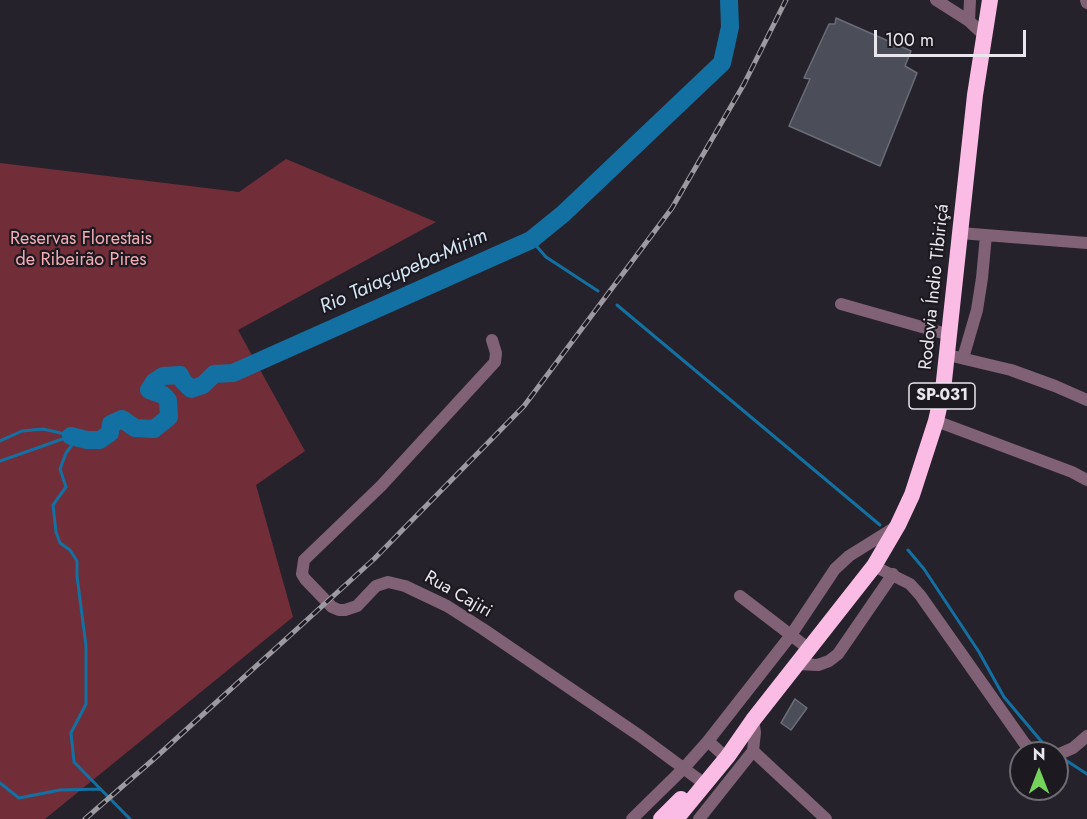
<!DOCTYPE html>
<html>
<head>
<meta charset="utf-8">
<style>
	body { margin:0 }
	#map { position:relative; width:1087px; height:819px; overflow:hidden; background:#26222b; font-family:Jost,sans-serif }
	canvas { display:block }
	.north { position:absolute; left:1009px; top:741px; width:60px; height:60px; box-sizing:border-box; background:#1d1921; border:2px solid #6f6b73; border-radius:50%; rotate:0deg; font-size:16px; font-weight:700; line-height:24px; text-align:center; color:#e9e7ed }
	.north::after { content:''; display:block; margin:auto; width:21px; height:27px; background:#75d25b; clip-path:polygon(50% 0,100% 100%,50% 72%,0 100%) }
	.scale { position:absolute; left:874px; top:30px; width:152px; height:27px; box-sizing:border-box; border:3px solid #e9e7ed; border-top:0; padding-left:8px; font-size:18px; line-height:21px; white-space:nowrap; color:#e9e7ed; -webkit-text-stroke:4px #1d1921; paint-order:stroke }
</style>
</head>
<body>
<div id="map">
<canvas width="1087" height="819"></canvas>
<div class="north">N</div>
<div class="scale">100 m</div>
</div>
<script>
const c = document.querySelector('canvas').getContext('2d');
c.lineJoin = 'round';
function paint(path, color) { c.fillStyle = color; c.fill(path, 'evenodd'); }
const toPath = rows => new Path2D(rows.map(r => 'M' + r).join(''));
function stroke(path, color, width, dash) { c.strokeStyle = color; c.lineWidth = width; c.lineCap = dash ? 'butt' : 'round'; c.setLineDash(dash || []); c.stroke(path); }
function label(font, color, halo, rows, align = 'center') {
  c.font = font + ' Jost,sans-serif'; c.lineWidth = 4.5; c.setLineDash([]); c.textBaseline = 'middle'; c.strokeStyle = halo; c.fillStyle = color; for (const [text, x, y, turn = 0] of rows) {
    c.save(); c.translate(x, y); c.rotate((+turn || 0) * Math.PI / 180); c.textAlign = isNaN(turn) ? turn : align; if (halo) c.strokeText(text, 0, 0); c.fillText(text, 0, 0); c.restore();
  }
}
const green = toPath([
	[286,159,436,222,238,330,305,451,256,485,293,617,45,819,0,819,0,163,239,192]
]);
const stream = toPath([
	[531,240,546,257,598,291],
	[617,305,880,525],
	[71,436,72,445,66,453,60,469,66,487,53,505,56,532,60,543,70,550,77,561,77,576,86,646,86,704,71,733,74,762,130,819],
	[0,441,22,431,43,429,70,435],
	[0,461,71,436],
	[908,550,924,569,979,652,1004,697,1047,748],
	[1064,759,1087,774],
	[0,783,19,798,60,790,100,789]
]);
const river = toPath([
	[71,436,87,440,100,440,110,433,111,424,122,419,135,428,154,429,169,417,168,400,163,395,149,390,154,382,163,376,180,375,183,381,191,389,203,385,214,374,233,373,531,240,563,214,722,63,730,27,729,0]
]);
const building = toPath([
	[836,18,911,51,905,66,917,73,880,166,789,126,810,79,804,78,829,24,835,24,836,18],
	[795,699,807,708,791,730,781,723,795,699]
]);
const minor = toPath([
	[936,0,969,21,983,34],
	[1086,0,1087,3],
	[969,21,970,0],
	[960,233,1087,243],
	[841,304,950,335],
	[492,340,496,353,495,362,381,486,304,560,302,574,305,579,332,607,339,610,345,610,357,606,376,586,388,582,405,586,447,606,483,629,640,736,698,779],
	[948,355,1011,370,1055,386,1087,400],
	[963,358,977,310,982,278,986,235],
	[936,421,1072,472,1087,480],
	[874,566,910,584,920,595,1025,744,1035,753],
	[740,596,809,649],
	[797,664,818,665,829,661,838,654,893,574],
	[708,741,720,752],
	[753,751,826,819],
	[1057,755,1073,748,1087,736],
	[632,819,684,768,708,741,791,635,835,569,849,556,897,526],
	[699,819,753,751,755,732,753,720]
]);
const highway = toPath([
	[661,819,681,799],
	[676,819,728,756,753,720,874,566,898,525,912,495,936,421,943,390,975,95,990,0]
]);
const rail = toPath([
	[85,819,155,758,374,559,524,406,672,208,744,84,786,0]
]);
const shields = [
	[942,396,66]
];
const shieldNames = [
	["SP-031",942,396]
];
const parkNames = [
	["Reservas Florestais",81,240],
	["de Ribeirão Pires",81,261]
];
const streetNames = [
	["Rodovia Índio Tibiriçá",935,287,-84],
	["Rua Cajiri",458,595,30]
];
const waterNames = [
	["Rio Taiaçupeba-Mirim",404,272,-24]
];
paint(green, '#712e39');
stroke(stream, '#1370a2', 3);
stroke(river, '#1370a2', 18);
paint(building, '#4b4e58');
stroke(building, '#6a6d78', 1.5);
stroke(minor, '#806176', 12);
stroke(highway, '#fabbe4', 16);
stroke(rail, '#9c99a0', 5);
stroke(rail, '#1d1921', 3, [9]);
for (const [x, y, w] of shields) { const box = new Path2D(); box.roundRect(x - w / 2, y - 13, w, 26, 4.5); c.fillStyle = '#1d1921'; c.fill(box); stroke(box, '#e9e7ed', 1.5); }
label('bold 16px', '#e9e7ed', null, shieldNames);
label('18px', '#f4adb3', '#1d1921', parkNames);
label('18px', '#e9e7ed', '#1d1921', streetNames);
label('italic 20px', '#d3e7f5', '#1d1921', waterNames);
</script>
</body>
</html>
